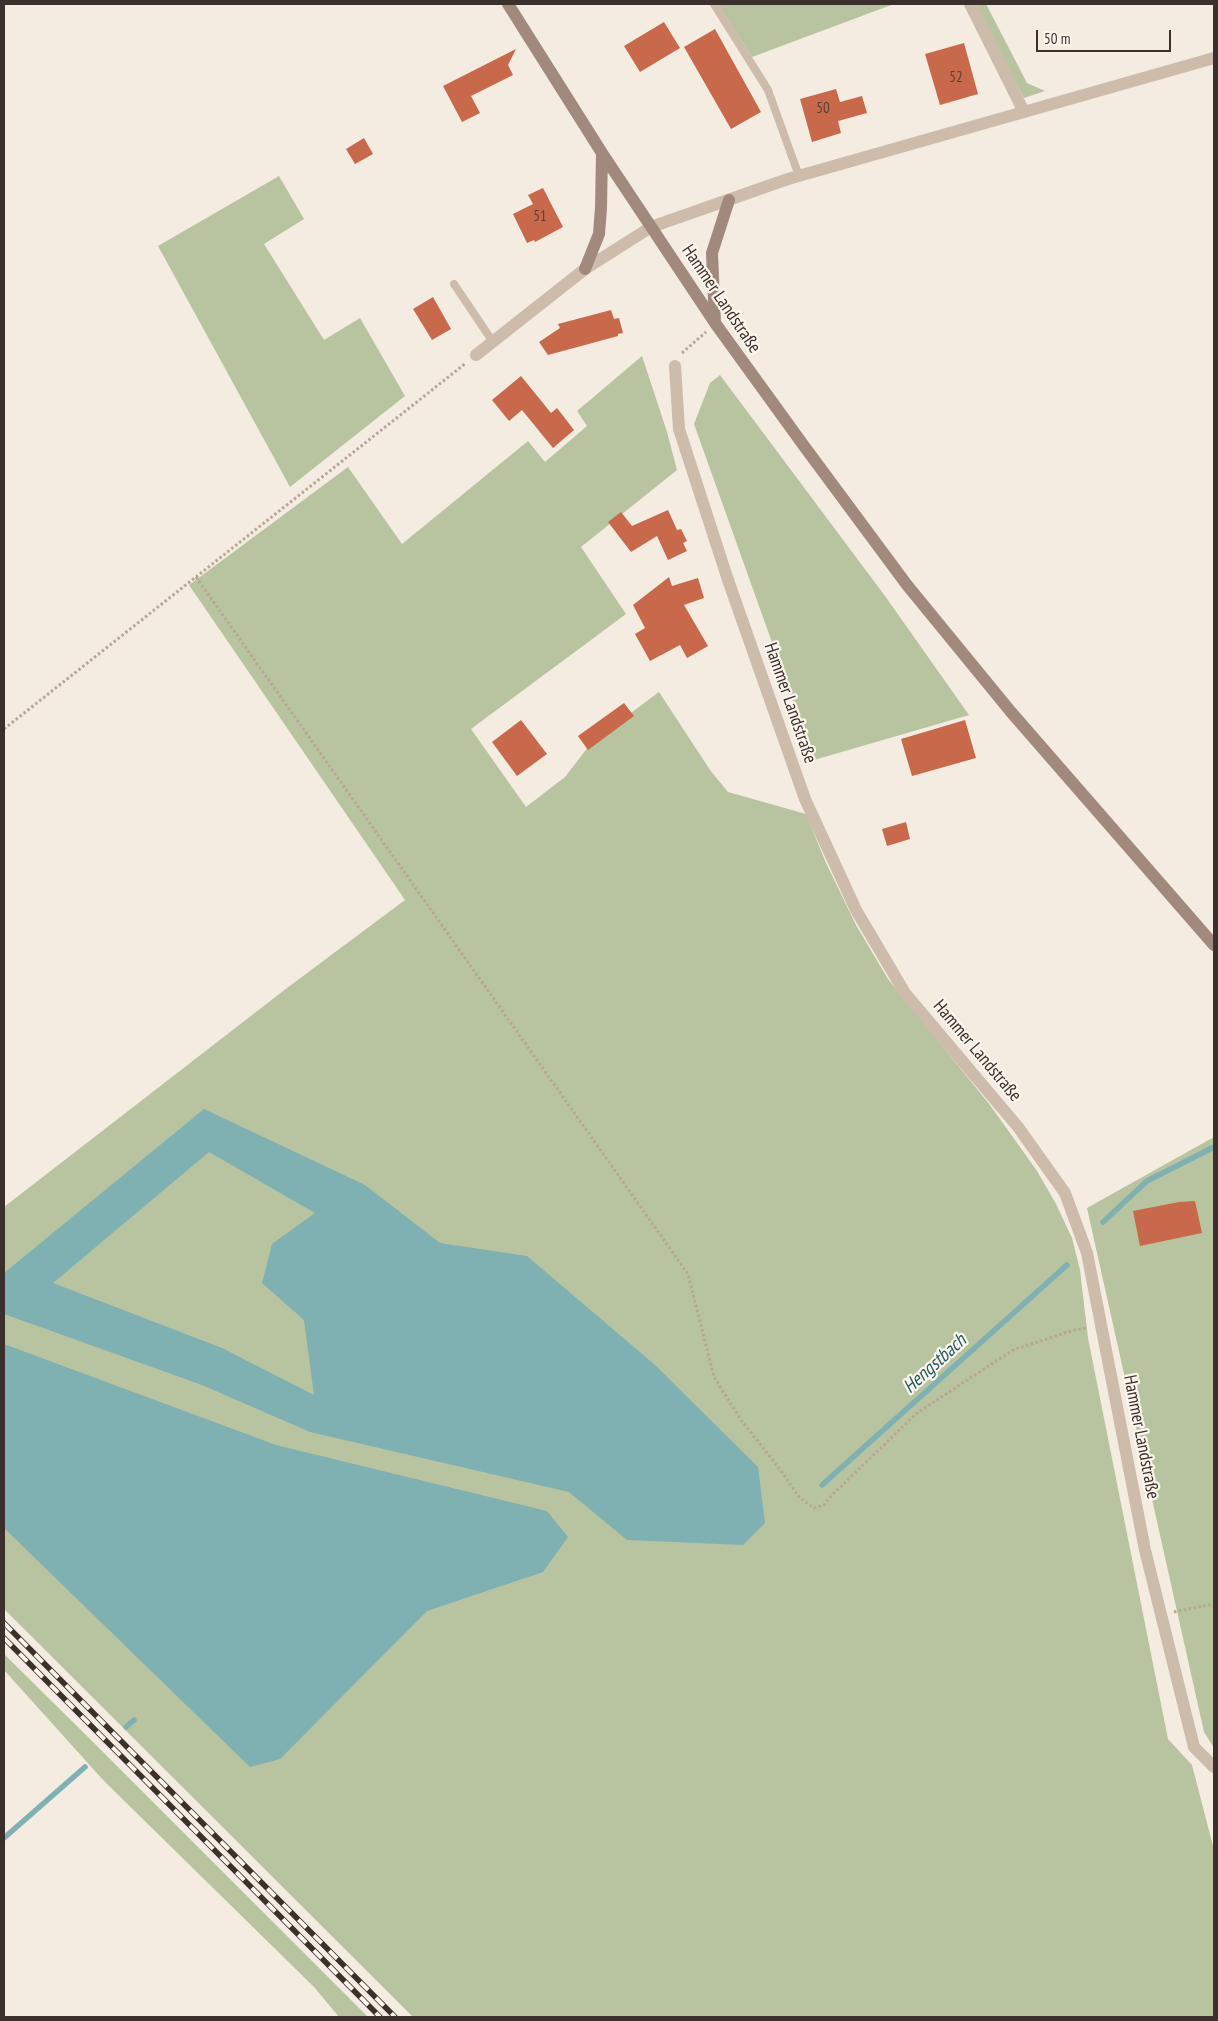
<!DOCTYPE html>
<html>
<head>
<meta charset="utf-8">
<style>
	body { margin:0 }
	#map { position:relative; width:1218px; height:2021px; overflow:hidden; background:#f4ebe1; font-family:"PT Sans Narrow",sans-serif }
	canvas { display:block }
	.frame { position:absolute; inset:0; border:5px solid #3b302b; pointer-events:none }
	.scale { position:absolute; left:1036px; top:30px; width:135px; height:22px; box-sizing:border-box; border:2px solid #3b302b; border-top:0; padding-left:6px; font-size:15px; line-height:18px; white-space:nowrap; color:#3b302b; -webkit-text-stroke:4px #fbf5ee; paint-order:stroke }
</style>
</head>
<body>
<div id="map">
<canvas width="1218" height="2021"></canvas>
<div class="frame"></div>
<div class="scale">50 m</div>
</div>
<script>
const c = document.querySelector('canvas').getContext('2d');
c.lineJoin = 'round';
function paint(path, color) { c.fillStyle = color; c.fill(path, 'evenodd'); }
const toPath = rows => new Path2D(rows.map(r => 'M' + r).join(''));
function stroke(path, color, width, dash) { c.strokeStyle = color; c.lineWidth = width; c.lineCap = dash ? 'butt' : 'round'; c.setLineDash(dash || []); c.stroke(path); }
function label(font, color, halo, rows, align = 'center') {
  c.font = font + ' "PT Sans Narrow",sans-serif'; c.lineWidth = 4.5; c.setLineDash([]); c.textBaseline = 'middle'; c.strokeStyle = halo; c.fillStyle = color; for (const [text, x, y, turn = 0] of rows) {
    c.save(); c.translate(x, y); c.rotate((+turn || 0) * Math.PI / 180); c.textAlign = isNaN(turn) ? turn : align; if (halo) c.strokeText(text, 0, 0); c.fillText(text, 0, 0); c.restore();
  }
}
const green = toPath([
	[718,4,894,4,752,57],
	[973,4,986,4,1027,83,1045,91,1024,98],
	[279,176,304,219,264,244,324,340,360,318,405,396,290,487,158,246],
	[642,356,667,432,677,470,581,547,626,614,471,729,526,807,565,777,592,742,659,692,710,770,728,792,806,814,826,863,856,925,888,979,990,1105,1037,1171,1056,1204,1072,1238,1080,1270,1088,1338,1168,1739,1192,1765,1214,1850,1214,2017,413,2017,4,1609,4,1207,287,988,405,900,189,585,348,467,402,544,528,441,545,462,587,426,577,411],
	[720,375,885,596,969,715,814,760,694,424,710,383],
	[1214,1137,1214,1748,1204,1732,1087,1208],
	[4,1654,90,1739,368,2017,339,2017,314,1987,104,1781,4,1670]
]);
const water = toPath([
	[204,1109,365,1185,440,1243,527,1256,655,1365,758,1467,765,1523,743,1545,627,1540,569,1492,310,1432,202,1385,4,1314,4,1273],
	[209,1152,315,1213,272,1244,262,1283,304,1320,314,1395,222,1348,53,1283],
	[4,1344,276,1445,547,1511,568,1537,543,1572,427,1611,280,1759,250,1767,4,1528]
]);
const stream = toPath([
	[1103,1222,1147,1181,1214,1147],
	[822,1485,1067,1265],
	[126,1727,134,1720],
	[4,1838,85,1767]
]);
const building = toPath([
	[664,22,680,48,640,72,624,46],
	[715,29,761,112,731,129,684,47],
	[964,43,978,94,940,105,925,54],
	[516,49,508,65,513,75,471,96,480,113,462,122,443,86],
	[836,89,840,102,862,96,867,113,838,121,841,133,812,142,800,99],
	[364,138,373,154,355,164,346,149],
	[543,188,563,227,535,242,534,240,527,243,513,214,533,204,528,195],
	[433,297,451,329,432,340,413,309],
	[611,310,614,319,619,318,623,333,618,334,618,336,548,355,539,342,560,328,558,324],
	[521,376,551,413,557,408,574,430,553,448,522,410,509,421,492,400],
	[668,510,677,530,681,529,687,541,683,543,687,551,668,560,657,536,631,552,608,522,621,512,632,526],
	[669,577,672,586,698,578,704,598,684,605,708,646,687,658,680,645,650,661,635,634,645,628,633,605],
	[624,703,634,716,588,750,578,736],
	[521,720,547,754,517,776,492,742],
	[965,720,976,758,912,776,901,739],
	[906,822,910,839,887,846,882,829],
	[1195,1201,1202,1233,1140,1246,1133,1211,1179,1202]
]);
const path = toPath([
	[682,353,706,332],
	[196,577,688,1274,714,1377,741,1420,782,1472,799,1497,814,1508,824,1505,833,1494,917,1413,1013,1350,1074,1330,1087,1328],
	[4,729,466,363],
	[1174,1612,1213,1604]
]);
const lane = toPath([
	[714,4,768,90,799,176],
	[454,284,493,342]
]);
const street = toPath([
	[970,4,1024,112],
	[476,355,585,269,651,227,788,179,1214,58],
	[675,366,679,429,728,580,805,799,856,910,905,993,1018,1127,1065,1193,1087,1253,1145,1550,1194,1747,1214,1767]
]);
const secondary = toPath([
	[508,4,602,153,715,323,804,446,907,585,1011,712,1214,945],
	[585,269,599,234,601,208,602,153],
	[715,323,712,253,729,200]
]);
const rail = toPath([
	[4,1623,395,2017],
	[4,1638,380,2017]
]);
const numberNames = [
	["52",956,78],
	["50",823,109],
	["51",540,217]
];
const streetNames = [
	["Hammer Landstraße",721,299,56],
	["Hammer Landstraße",790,703,71],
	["Hammer Landstraße",977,1051,50],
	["Hammer Landstraße",1141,1437,79]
];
const waterNames = [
	["Hengstbach",935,1364,-42]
];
paint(green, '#b8c4a0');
paint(water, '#7fb0b2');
stroke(stream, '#7fb0b2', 5.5);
paint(building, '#c8694b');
stroke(path, '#b9a596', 3, [2.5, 2.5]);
stroke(lane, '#cdbbac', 8);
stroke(street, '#cdbbac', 12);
stroke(secondary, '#a18a7d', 12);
stroke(rail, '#3b302b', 5.5);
stroke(rail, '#fbf5ee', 4, [11]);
label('15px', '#5e3e33', null, numberNames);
label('18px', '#3b302b', '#fbf5ee', streetNames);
label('italic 19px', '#1f5a5e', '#fbf5ee', waterNames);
</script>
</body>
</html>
